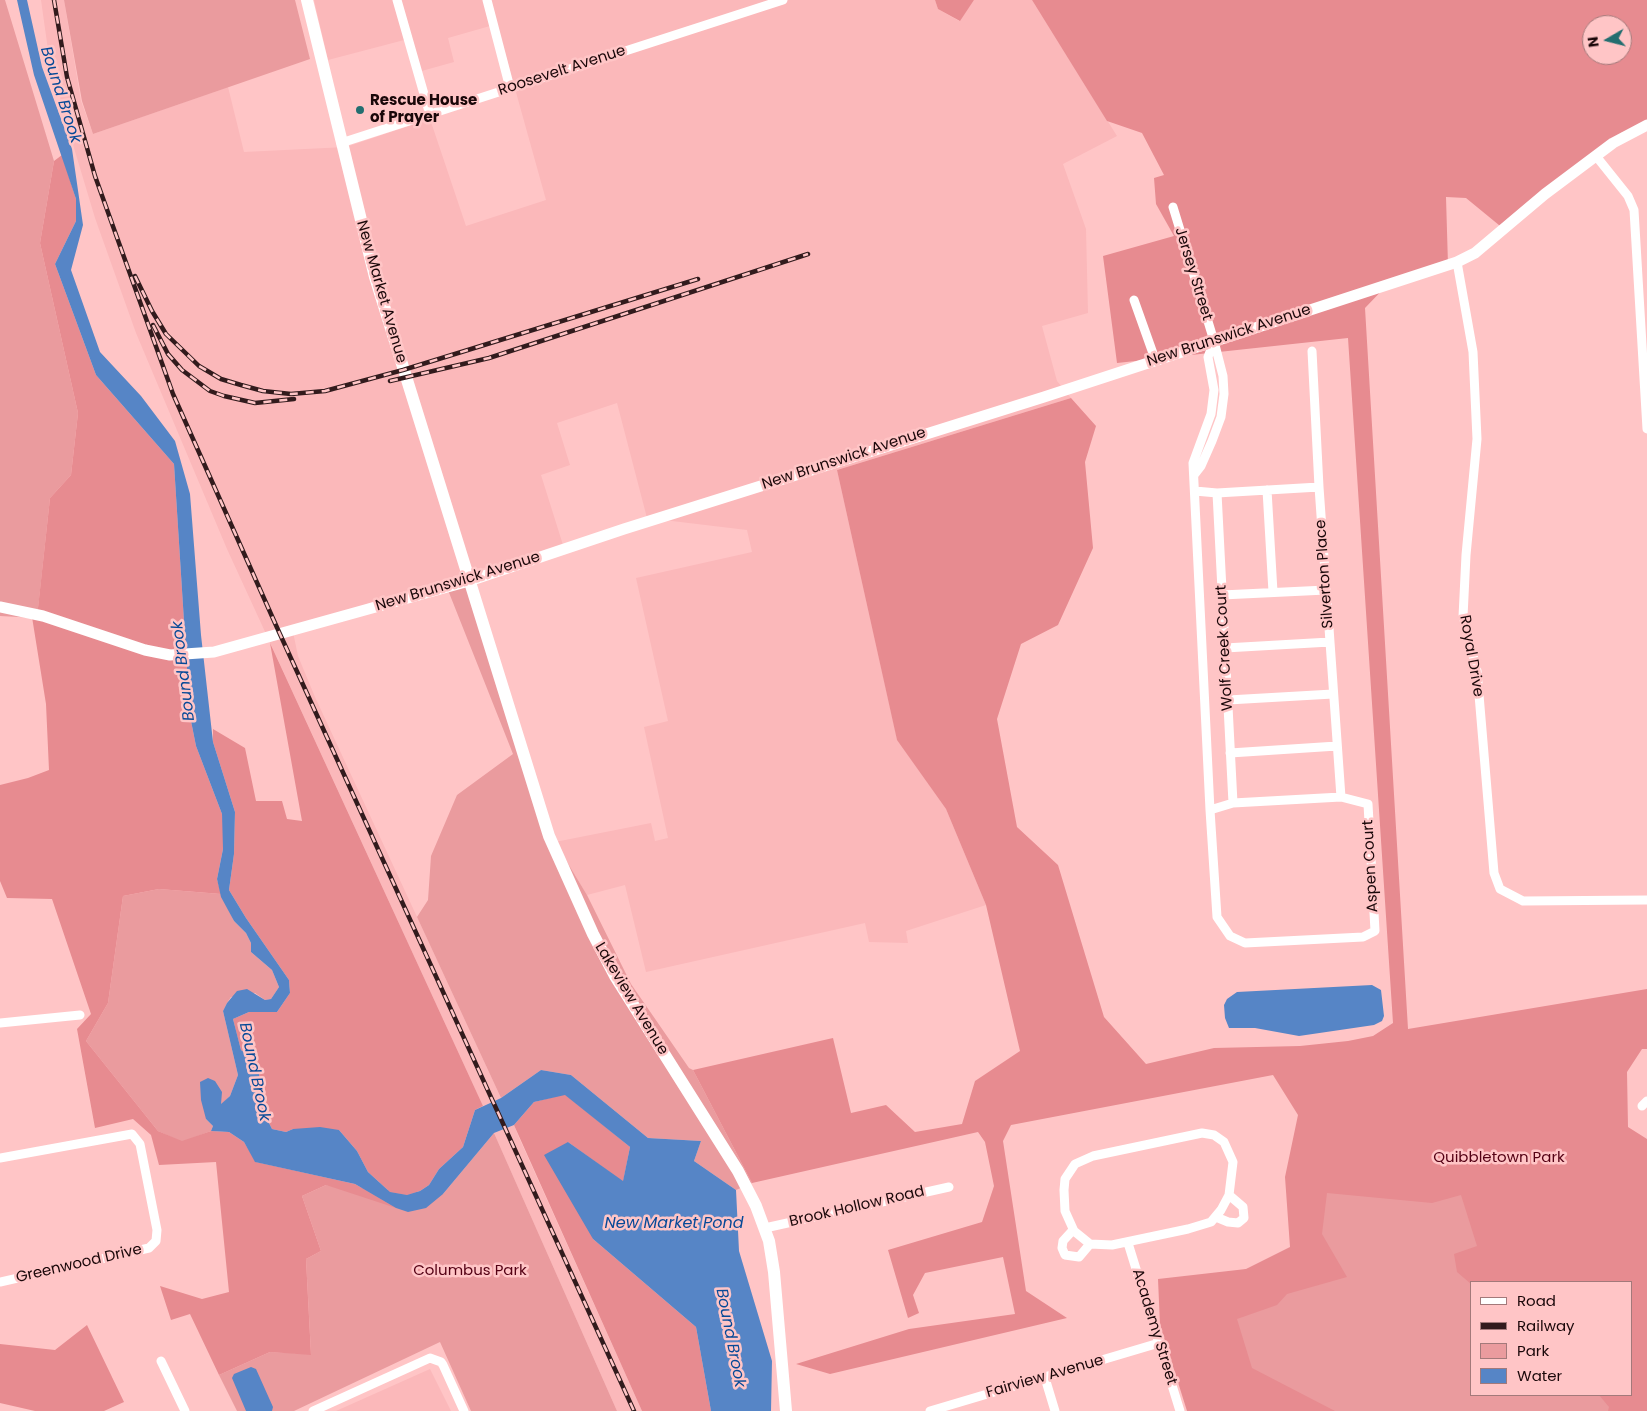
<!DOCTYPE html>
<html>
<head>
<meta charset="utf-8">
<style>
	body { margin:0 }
	#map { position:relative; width:1647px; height:1411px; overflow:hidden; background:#ffc5c6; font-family:Poppins,sans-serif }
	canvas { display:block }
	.legend { position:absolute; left:1470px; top:1281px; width:162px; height:115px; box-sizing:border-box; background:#ffc5c6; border:1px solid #a3797a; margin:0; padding:6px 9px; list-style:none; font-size:15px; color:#1a0709 }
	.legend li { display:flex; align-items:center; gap:10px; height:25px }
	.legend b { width:25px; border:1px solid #a3797a }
	.north { position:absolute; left:1582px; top:15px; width:50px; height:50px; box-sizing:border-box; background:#ffc5c6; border:1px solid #a3797a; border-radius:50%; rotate:262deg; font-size:14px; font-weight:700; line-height:20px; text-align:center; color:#1a0709 }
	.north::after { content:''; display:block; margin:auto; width:18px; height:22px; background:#236e70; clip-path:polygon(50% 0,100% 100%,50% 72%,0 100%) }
</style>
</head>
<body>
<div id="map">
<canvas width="1647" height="1411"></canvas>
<ul class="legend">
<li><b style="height:6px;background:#fff"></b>Road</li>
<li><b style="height:6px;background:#321b1d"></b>Railway</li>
<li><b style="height:14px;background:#ea9b9e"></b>Park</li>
<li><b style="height:14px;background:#5685c6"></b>Water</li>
</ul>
<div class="north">N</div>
</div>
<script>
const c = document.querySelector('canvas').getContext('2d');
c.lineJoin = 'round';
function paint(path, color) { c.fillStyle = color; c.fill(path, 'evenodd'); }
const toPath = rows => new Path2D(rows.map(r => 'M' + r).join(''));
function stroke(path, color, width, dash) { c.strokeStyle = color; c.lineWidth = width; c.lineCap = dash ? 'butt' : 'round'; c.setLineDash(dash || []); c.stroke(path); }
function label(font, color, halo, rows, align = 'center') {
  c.font = font + ' Poppins,sans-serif'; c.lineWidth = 5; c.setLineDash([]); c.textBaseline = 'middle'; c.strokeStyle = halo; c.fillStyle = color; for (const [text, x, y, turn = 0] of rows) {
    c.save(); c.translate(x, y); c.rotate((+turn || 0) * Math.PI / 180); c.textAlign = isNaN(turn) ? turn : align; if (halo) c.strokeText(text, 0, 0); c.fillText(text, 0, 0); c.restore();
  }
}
const built = toPath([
	[41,0,64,0,81,101,93,134,228,87,244,152,346,147,430,119,466,226,546,200,497,24,448,38,454,62,418,72,408,39,328,60,314,0,935,0,938,9,959,21,974,0,1032,0,1117,136,1063,164,1086,229,1088,313,1042,326,1057,381,1071,398,837,470,897,739,946,809,986,905,906,931,908,943,869,942,865,923,646,972,625,885,587,895,555,842,651,823,655,841,668,838,644,727,668,721,636,578,752,552,747,530,647,518,617,403,557,423,570,465,541,475,563,545,385,597,293,632,298,656,315,697,501,1098,483,1106,227,549,136,333,95,218,74,148,49,57],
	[514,1125,520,1140,642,1411,617,1411,494,1133],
	[430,1369,451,1411,336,1411]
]);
const green = toPath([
	[0,0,5,0,54,161,40,243,78,413,71,475,50,498,37,618,0,616],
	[64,0,295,0,310,59,93,134,82,101],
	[471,573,555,842,587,895,631,984,689,1068,693,1070,752,1183,736,1190,694,1161,701,1141,648,1138,571,1075,541,1070,501,1098,417,917,428,900,431,856,457,795,513,754,444,580],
	[159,889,221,894,234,921,246,933,251,943,251,952,272,970,279,987,271,999,265,1000,255,993,231,997,227,1003,223,1011,238,1075,230,1096,206,1119,213,1126,211,1131,182,1142,158,1131,86,1041,108,1003,123,896],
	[1604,1013,1647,1411,1191,1411,1166,1291,1302,1254,1299,1065],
	[1471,1282,1631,1282,1631,1395,1471,1395],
	[494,1133,617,1411,471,1411,440,1342,294,1411,237,1411,219,1375,270,1352,311,1354,306,1259,321,1251,302,1196,326,1185,443,1194]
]);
const forest = toPath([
	[935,0,974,0,960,21,938,9],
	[1032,0,1647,0,1647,125,1621,133,1505,230,1466,198,1446,197,1448,265,1390,282,1365,308,1408,1029,1647,989,1647,1049,1642,1049,1627,1072,1628,1127,1647,1139,1647,1411,1608,1411,1609,1407,1599,1395,1631,1395,1631,1282,1471,1284,1457,1272,1454,1254,1477,1246,1461,1195,1432,1203,1327,1193,1322,1234,1347,1277,1287,1294,1277,1305,1237,1319,1252,1368,1335,1411,1187,1411,1160,1325,1158,1279,1246,1269,1290,1247,1285,1177,1298,1115,1273,1075,1011,1125,1003,1141,1026,1291,1067,1318,830,1374,796,1364,909,1329,1015,1314,1003,1257,925,1273,913,1295,919,1313,908,1318,888,1250,982,1222,994,1186,985,1142,978,1132,752,1183,693,1070,833,1038,851,1113,886,1105,915,1132,962,1124,975,1081,1020,1051,986,905,946,809,897,740,837,470,1071,398,1096,426,1085,462,1093,548,1058,625,1021,644,997,719,1017,827,1058,865,1104,1017,1146,1064,1214,1048,1300,1046,1348,1041,1373,1036,1393,1023,1348,338,1117,363,1103,256,1174,236,1156,204,1154,178,1164,175,1142,133,1107,121],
	[1592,25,1622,25,1622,55,1592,55],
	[62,155,76,199,76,221,55,264,96,375,174,464,190,716,196,746,222,814,224,826,223,849,217,879,221,894,159,889,123,896,108,1003,86,1041,158,1131,182,1141,211,1131,229,1132,244,1142,256,1162,355,1184,396,1208,326,1185,302,1196,321,1251,306,1259,311,1355,270,1352,219,1375,190,1314,171,1320,160,1286,202,1299,229,1292,216,1162,159,1165,151,1135,133,1119,95,1128,77,1029,91,1014,52,899,7,898,0,881,0,785,28,778,49,770,46,704,32,617,37,617,50,498,71,475,78,413,40,243,54,161],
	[270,643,483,1106,475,1110,463,1147,439,1169,429,1185,420,1191,407,1195,390,1192,368,1172,357,1151,339,1130,293,1129,286,1132,272,1129,264,1113,259,1074,254,1059,241,1050,237,1035,233,1019,249,1012,277,1012,290,993,289,980,246,918,229,890,234,854,235,812,213,742,213,729,245,748,256,801,282,801,287,819,302,821],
	[565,1094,630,1147,623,1182,568,1142,593,1239,696,1327,711,1411,642,1411,514,1125,534,1102],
	[87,1325,124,1402,104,1411,35,1411,0,1403,0,1344,55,1350]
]);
const water = toPath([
	[17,0,27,0,42,67,72,149,83,225,71,270,100,352,141,396,175,441,190,494,201,635,213,742,235,812,234,854,229,890,246,918,289,980,290,993,277,1012,249,1012,233,1019,241,1050,254,1059,259,1074,264,1113,272,1129,286,1132,293,1129,320,1127,339,1130,357,1151,368,1172,390,1192,407,1195,420,1191,429,1185,439,1169,463,1147,475,1110,501,1098,541,1070,571,1075,648,1138,701,1141,694,1161,736,1190,739,1251,772,1361,771,1411,711,1411,696,1327,593,1239,544,1155,568,1142,623,1181,630,1147,565,1095,534,1102,514,1125,494,1133,443,1194,426,1208,408,1212,396,1208,355,1184,255,1162,244,1142,229,1132,211,1131,213,1126,206,1119,201,1100,200,1082,208,1078,215,1081,222,1092,221,1104,230,1096,238,1075,223,1011,227,1003,237,991,247,989,265,1000,271,999,279,987,272,970,251,952,251,943,246,933,234,921,221,897,217,879,223,849,222,814,196,746,190,716,174,464,96,375,55,264,76,221,76,199,34,75],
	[1372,985,1381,990,1384,1016,1382,1021,1374,1025,1299,1036,1255,1028,1229,1028,1225,1018,1224,1005,1227,999,1237,992],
	[251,1367,256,1369,273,1407,272,1411,246,1411,232,1378,234,1374]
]);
const minor = toPath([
	[397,0,430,115],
	[487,0,510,88],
	[341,143,783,0],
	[1596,156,1628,196,1634,210,1647,429],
	[1173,207,1214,341,1223,376,1224,394,1221,417,1212,441,1201,466,1194,475],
	[1457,262,1473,352,1477,439,1466,555,1463,617,1477,671,1494,873,1500,889,1523,901,1647,900],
	[1134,300,1155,359],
	[1312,351,1319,487,1341,797],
	[1267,490,1273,592],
	[1195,491,1217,493,1319,487],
	[1217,493,1233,803],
	[1222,595,1326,590],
	[1225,648,1330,642],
	[1228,700,1333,694],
	[1230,753,1337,746],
	[1210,810,1233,803,1341,797,1368,804,1375,931,1363,937,1245,943,1230,936,1217,917,1210,810,1193,463,1211,414,1214,390,1208,357,1214,341],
	[0,1023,80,1015],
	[1642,1106,1647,1101],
	[1202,1133,1214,1135,1224,1142,1233,1162,1229,1195,1221,1210,1211,1222,1188,1229,1112,1245,1090,1244,1074,1231,1065,1211,1064,1190,1065,1179,1075,1164,1093,1156,1202,1133],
	[0,1158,132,1134,140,1144,157,1230,156,1241,149,1248,0,1282],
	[1216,1217,1228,1222,1238,1223,1244,1218,1243,1207,1229,1195],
	[765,1228,949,1187],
	[1073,1230,1063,1241,1062,1248,1065,1255,1079,1257,1090,1244],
	[1128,1243,1180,1411],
	[161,1361,185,1411],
	[1045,1378,1055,1411],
	[313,1411,430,1358,441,1362,443,1365,464,1411],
	[930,1411,1159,1343]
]);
const tertiary = toPath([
	[0,607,43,616,145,650,170,655,214,652,469,581,624,529,1044,397,1457,262,1475,253,1545,194,1613,143,1647,125]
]);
const secondary = toPath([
	[307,0,375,277,549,836,593,934,615,976,738,1171,756,1206,769,1241,774,1272,786,1411]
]);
const rail = toPath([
	[54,0,67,77,95,176,173,394,279,632,634,1411],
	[135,276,152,311,166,334,199,366,221,379,241,385,263,391,291,394,325,391,403,370,698,279],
	[153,325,168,354,182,370,210,391,224,396,255,403,294,399],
	[390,381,489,358,808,254]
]);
const markers = [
	[360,110,5,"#236e70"]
];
const streetNames = [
	["Roosevelt Avenue",562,71,-18],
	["Jersey Street",1193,274,73],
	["New Market Avenue",381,292,74],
	["New Brunswick Avenue",1229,336,-18],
	["New Brunswick Avenue",844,459,-18],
	["Silverton Place",1325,574,-94],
	["New Brunswick Avenue",458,582,-17],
	["Wolf Creek Court",1225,648,-93],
	["Royal Drive",1471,656,80],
	["Aspen Court",1371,866,-93],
	["Lakeview Avenue",631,999,59],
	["Brook Hollow Road",857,1207,-13],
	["Greenwood Drive",79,1264,-13],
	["Academy Street",1154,1327,73],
	["Fairview Avenue",1045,1377,-16]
];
const poiNames = [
	["Rescue House",370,101],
	["of Prayer",370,118]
];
const parkNames = [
	["Quibbletown Park",1499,1158],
	["Columbus Park",470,1271]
];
const waterNames = [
	["Bound Brook",60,95,72],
	["Bound Brook",184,671,-97],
	["Bound Brook",254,1072,78],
	["New Market Pond",674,1224],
	["Bound Brook",730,1338,79]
];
paint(built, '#fbb8ba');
paint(green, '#ea9b9e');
paint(forest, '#e78b90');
paint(water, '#5685c6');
stroke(minor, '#fff', 9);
stroke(tertiary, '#fff', 11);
stroke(secondary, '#fff', 12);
stroke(rail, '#321b1d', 4.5);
stroke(rail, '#ffc5c6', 2.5, [8]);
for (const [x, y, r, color] of markers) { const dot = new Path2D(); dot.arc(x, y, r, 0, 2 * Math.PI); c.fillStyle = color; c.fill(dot); stroke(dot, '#ffc5c6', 2); }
label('15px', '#1a0709', '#ffc5c6', streetNames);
label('bold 15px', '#1a0709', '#ffc5c6', poiNames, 'left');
label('15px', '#540014', '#ffc5c6', parkNames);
label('italic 16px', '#064997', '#ffc5c6', waterNames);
</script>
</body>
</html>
